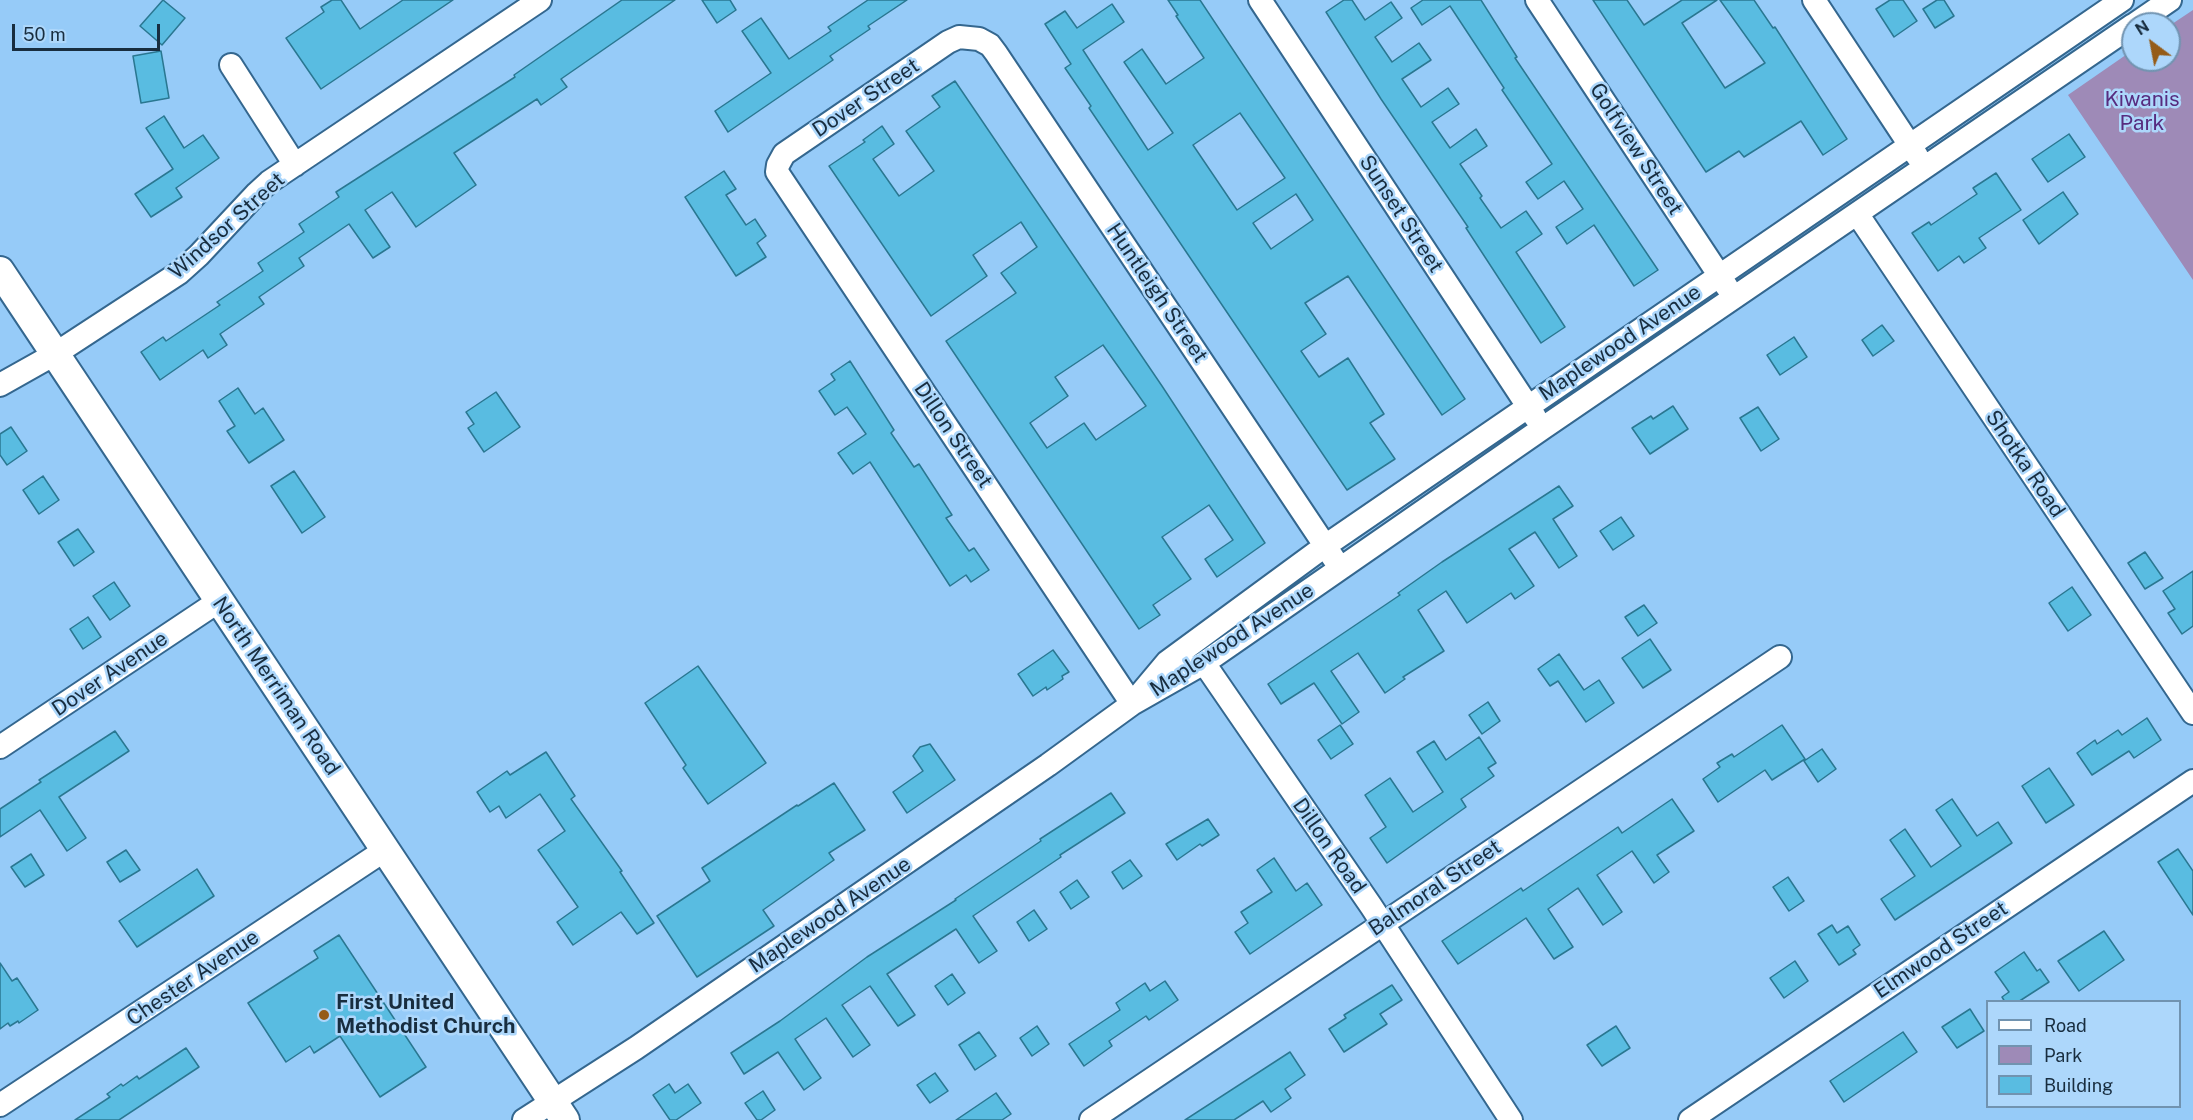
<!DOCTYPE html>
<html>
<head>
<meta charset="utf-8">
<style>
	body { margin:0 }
	#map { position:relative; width:2193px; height:1120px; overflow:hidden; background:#96cbf8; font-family:"Public Sans",sans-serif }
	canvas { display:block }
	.legend { position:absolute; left:1986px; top:1000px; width:195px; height:108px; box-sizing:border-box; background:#add7fb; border:2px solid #7193b0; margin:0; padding:8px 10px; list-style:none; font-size:18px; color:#182d3f }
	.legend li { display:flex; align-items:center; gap:12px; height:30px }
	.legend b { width:30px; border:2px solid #7193b0 }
	.north { position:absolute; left:2121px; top:12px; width:60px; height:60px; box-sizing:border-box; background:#add7fb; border:2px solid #7193b0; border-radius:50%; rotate:328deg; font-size:16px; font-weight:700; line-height:24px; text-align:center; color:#182d3f }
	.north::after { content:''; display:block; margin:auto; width:21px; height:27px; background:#955c18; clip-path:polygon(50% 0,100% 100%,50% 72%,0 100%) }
	.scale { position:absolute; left:12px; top:24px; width:148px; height:27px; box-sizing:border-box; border:3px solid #182d3f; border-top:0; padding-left:8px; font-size:18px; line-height:21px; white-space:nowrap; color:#182d3f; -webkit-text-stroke:4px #add7fb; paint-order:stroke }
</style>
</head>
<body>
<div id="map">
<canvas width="2193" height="1120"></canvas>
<ul class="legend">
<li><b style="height:8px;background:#fff"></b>Road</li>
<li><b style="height:16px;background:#9e8ab7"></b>Park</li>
<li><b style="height:16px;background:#59bce1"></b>Building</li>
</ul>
<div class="north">N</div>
<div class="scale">50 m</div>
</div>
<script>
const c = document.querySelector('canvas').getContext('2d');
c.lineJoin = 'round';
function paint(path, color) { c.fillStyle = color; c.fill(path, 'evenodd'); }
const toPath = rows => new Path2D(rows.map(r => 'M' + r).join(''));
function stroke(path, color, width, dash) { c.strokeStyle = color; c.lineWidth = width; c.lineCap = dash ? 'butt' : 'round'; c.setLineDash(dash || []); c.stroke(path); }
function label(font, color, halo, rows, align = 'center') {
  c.font = font + ' "Public Sans",sans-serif'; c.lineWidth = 5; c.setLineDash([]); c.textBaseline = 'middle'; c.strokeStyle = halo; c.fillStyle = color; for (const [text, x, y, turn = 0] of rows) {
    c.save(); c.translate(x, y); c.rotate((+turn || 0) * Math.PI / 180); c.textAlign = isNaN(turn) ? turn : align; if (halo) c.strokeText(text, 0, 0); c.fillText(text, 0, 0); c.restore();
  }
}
const green = toPath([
	[2193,10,2193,280,2068,95,2133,50,2133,60,2169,60,2169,26]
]);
const building = toPath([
	[163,0,185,18,162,45,140,26,163,0],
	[332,0,341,0,360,29,403,0,453,0,321,89,286,38,324,12,321,7,332,0],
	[622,0,675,0,561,79,567,87,541,105,537,99,454,153,476,185,416,227,392,192,365,210,390,247,373,258,349,224,299,258,304,266,259,297,264,304,220,334,227,345,208,358,203,350,160,380,141,352,163,337,166,341,220,305,217,302,263,271,258,263,304,232,299,224,339,197,336,192,515,77,514,75,622,0],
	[702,0,730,0,736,10,717,23,702,0],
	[868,0,907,0,868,26,870,29,830,56,833,60,728,132,715,111,771,73,742,31,761,18,789,59,831,31,828,27,868,0],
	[1168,0,1200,0,1465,399,1442,415,1348,276,1305,303,1326,334,1301,351,1319,377,1348,358,1384,414,1370,423,1395,459,1347,490,1089,108,1091,106,1065,68,1071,64,1045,24,1065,11,1077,28,1112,4,1124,22,1083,50,1148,150,1173,133,1124,62,1142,49,1166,84,1204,58,1176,16,1178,15,1168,0],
	[1240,113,1285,178,1237,210,1193,145,1240,113],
	[1296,194,1313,220,1271,249,1253,223,1296,194],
	[1344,0,1352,0,1365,20,1391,2,1402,18,1375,37,1392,62,1419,43,1431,60,1402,79,1421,107,1448,88,1459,104,1432,122,1450,148,1476,129,1487,146,1460,164,1482,196,1480,198,1501,228,1526,211,1542,234,1516,252,1565,327,1541,343,1466,228,1468,227,1381,99,1326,12,1344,0],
	[1423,0,1481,0,1517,57,1515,58,1658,270,1634,286,1594,225,1567,244,1556,227,1583,209,1564,181,1538,199,1526,182,1552,164,1502,90,1504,88,1450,6,1422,25,1411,8,1423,0],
	[1593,0,1627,0,1644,25,1682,0,1717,0,1682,23,1725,88,1765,63,1720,0,1754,0,1773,28,1775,27,1847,139,1823,155,1801,121,1744,157,1739,151,1706,172,1593,0],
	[1890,0,1903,0,1917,21,1894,37,1876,9,1890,0],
	[1937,0,1944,0,1954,16,1935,28,1923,9,1937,0],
	[161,51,169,98,141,103,133,56,161,51],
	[955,81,1162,386,1265,543,1217,577,1205,559,1233,540,1209,505,1162,537,1191,579,1153,605,1160,615,1139,629,946,341,1016,293,1001,273,1037,247,1021,222,973,255,987,276,931,316,829,166,865,142,863,140,882,126,894,144,873,159,899,196,934,171,906,131,940,107,932,96,955,81],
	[1103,345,1146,406,1096,440,1084,423,1047,448,1030,423,1068,396,1055,377,1103,345],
	[164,116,184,148,203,135,219,158,176,188,182,197,151,217,135,194,173,169,146,128,164,116],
	[2069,134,2085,157,2048,182,2032,159,2069,134],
	[724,171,736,189,726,195,746,225,755,219,766,236,757,243,766,257,736,276,685,197,724,171],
	[1996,173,2021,210,1979,238,1986,248,1964,263,1959,256,1938,271,1912,233,1929,222,1931,225,1977,194,1973,188,1996,173],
	[2063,192,2078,214,2039,244,2023,220,2063,192],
	[1882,325,1894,341,1873,356,1862,340,1882,325],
	[1794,337,1807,357,1780,375,1767,355,1794,337],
	[850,361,894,430,891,433,914,467,919,464,952,515,946,518,969,551,974,548,989,570,971,582,966,575,950,586,870,462,853,474,838,453,866,434,847,407,835,415,819,391,835,380,831,374,850,361],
	[238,388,255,414,263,408,284,440,249,463,227,431,235,426,219,401,238,388],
	[496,392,520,427,484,452,468,428,474,424,466,412,496,392],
	[1673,406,1688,429,1650,454,1632,428,1651,416,1653,419,1673,406],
	[1758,407,1779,439,1761,451,1740,418,1758,407],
	[11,427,27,451,7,465,0,455,0,434,11,427],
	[294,471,325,517,302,533,271,486,294,471],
	[43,476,59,500,39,514,23,490,43,476],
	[1559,486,1573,506,1553,519,1577,556,1559,568,1535,532,1509,549,1534,586,1515,599,1511,593,1467,623,1446,591,1418,610,1444,651,1403,677,1405,679,1385,693,1358,653,1331,671,1359,712,1342,724,1314,683,1281,704,1268,684,1400,595,1398,593,1442,562,1559,486],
	[1621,517,1634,536,1613,550,1600,531,1621,517],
	[78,529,94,552,74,566,58,542,78,529],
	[2145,552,2163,578,2145,589,2128,563,2145,552],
	[2193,571,2193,626,2182,634,2168,613,2175,609,2163,591,2193,571],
	[114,582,130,606,110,620,93,596,114,582],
	[2072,587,2091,615,2068,631,2049,603,2072,587],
	[1644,605,1657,623,1638,636,1625,617,1644,605],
	[88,617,101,637,83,649,70,629,88,617],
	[1650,639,1671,670,1643,688,1622,658,1650,639],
	[1053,650,1069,672,1062,676,1063,679,1047,690,1046,687,1033,696,1018,674,1053,650],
	[1559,654,1584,690,1599,680,1614,703,1586,722,1558,681,1550,686,1538,669,1559,654],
	[698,666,766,763,708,804,683,768,686,765,645,703,698,666],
	[1488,702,1500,721,1482,734,1469,715,1488,702],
	[2147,718,2161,740,2134,758,2129,751,2092,775,2077,753,2095,740,2097,744,2118,730,2122,735,2147,718],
	[1340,725,1353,744,1331,759,1318,740,1340,725],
	[1782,725,1805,759,1772,780,1765,770,1718,802,1703,779,1720,767,1717,763,1732,754,1734,757,1782,725],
	[115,731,129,751,59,797,86,838,67,851,40,810,0,837,0,809,41,782,39,780,115,731],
	[1479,737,1496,763,1488,768,1494,776,1461,799,1466,807,1387,863,1370,838,1386,827,1365,795,1390,778,1413,812,1443,792,1417,752,1434,741,1446,760,1479,737],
	[930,744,955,780,907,813,893,792,923,771,913,756,920,747,930,744],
	[1822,749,1836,769,1818,782,1804,761,1822,749],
	[546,752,575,796,571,799,622,871,620,872,654,923,637,934,621,912,573,945,557,922,578,907,538,850,565,831,540,794,506,818,499,806,490,812,477,792,507,771,510,775,546,752],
	[2049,768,2074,805,2046,823,2022,786,2049,768],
	[834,783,865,830,829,853,834,860,763,910,774,926,697,977,657,916,710,881,702,868,797,805,798,806,834,783],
	[1111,793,1125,813,1060,855,1061,857,973,916,997,951,979,963,956,929,887,974,915,1015,898,1026,870,986,842,1005,870,1045,853,1057,826,1018,795,1039,821,1078,804,1090,778,1052,744,1074,731,1053,780,1021,867,957,956,900,955,899,1041,841,1040,839,1111,793],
	[1672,799,1694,831,1657,855,1669,872,1654,883,1632,851,1597,875,1622,912,1603,925,1578,888,1548,909,1573,947,1554,959,1526,918,1458,964,1442,941,1521,888,1523,891,1618,827,1622,833,1672,799],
	[1952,799,1977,836,1998,822,2012,843,1895,920,1881,899,1915,876,1890,840,1905,829,1931,867,1961,846,1936,810,1952,799],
	[1208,819,1219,835,1202,846,1200,844,1177,860,1166,844,1208,819],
	[2178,849,2193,871,2193,915,2158,862,2178,849],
	[126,850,140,870,120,882,107,862,126,850],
	[31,854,44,875,25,887,11,867,31,854],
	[1274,858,1296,891,1307,883,1322,905,1250,954,1235,932,1248,923,1241,912,1272,892,1257,870,1274,858],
	[1130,860,1142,876,1123,889,1112,872,1130,860],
	[197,869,214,896,137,947,119,921,197,869],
	[1788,877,1804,901,1789,911,1773,887,1788,877],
	[1077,880,1089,897,1071,909,1060,892,1077,880],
	[1034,910,1047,929,1029,941,1017,922,1034,910],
	[1832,925,1837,933,1848,926,1860,945,1853,950,1856,954,1839,965,1818,934,1832,925],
	[2104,931,2124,960,2079,991,2058,961,2104,931],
	[339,935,426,1067,380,1097,340,1036,314,1053,310,1046,286,1062,248,1003,318,958,314,951,339,935],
	[2024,952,2037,971,2040,969,2049,982,2018,1002,2005,1002,2002,997,2009,992,1995,972,2024,952],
	[1795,961,1808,981,1784,998,1770,978,1795,961],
	[0,963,12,981,17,978,38,1010,19,1023,18,1021,10,1026,8,1023,0,1029,0,963],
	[952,974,965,993,948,1005,935,986,952,974],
	[1165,981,1178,1000,1149,1020,1146,1016,1109,1041,1112,1046,1084,1066,1069,1044,1120,1010,1116,1003,1145,983,1150,991,1165,981],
	[1392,985,1402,1000,1380,1014,1387,1024,1344,1052,1329,1029,1346,1018,1344,1015,1392,985],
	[1970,1009,1984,1031,1957,1048,1942,1027,1970,1009],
	[1037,1026,1049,1044,1032,1056,1020,1038,1037,1026],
	[1616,1026,1630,1048,1602,1066,1587,1045,1616,1026],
	[979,1032,996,1056,975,1070,959,1045,979,1032],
	[1903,1032,1917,1052,1844,1102,1830,1081,1903,1032],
	[186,1048,199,1067,119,1120,75,1120,110,1097,107,1094,121,1084,123,1086,137,1076,139,1079,186,1048],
	[1290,1052,1305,1075,1285,1089,1291,1098,1271,1112,1263,1101,1234,1120,1185,1120,1290,1052],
	[935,1073,948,1091,930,1103,917,1085,935,1073],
	[669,1084,675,1093,688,1084,701,1103,676,1120,670,1120,653,1095,669,1084],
	[763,1091,775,1110,761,1120,757,1120,745,1103,763,1091],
	[996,1093,1011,1114,1002,1120,956,1120,996,1093]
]);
const minor = toPath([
	[1260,0,1535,417],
	[1537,0,1727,287],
	[1814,0,1917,156],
	[2135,24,2170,0],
	[231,65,295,165],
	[1858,215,2193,713],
	[0,385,55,354,179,273,199,255,257,193,269,182,540,0],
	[1204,663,1371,906,1511,1120],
	[1141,693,1167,662,1325,546,2122,0],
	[1132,704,777,172,778,165,784,154,948,42,959,37,979,39,990,45,996,53,1340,568],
	[0,747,219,601],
	[0,1105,385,850],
	[524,1120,636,1048,1048,765,1132,704,1204,663,1543,428,2133,25],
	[1091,1120,1780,657],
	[1690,1120,2193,781]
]);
const major = toPath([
	[0,271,565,1120]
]);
const markers = [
	[324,1015,6,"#955c18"]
];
const streetNames = [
	["Dover Street",866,98,-34],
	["Golfview Street",1636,149,57],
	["Sunset Street",1401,214,57],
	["Windsor Street",227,226,-42],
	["Huntleigh Street",1157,293,56],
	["Maplewood Avenue",1620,343,-34],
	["Dillon Street",953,435,56],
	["Shotka Road",2025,464,56],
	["Maplewood Avenue",1232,640,-33],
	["Dover Avenue",110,674,-34],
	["North Merriman Road",276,686,56],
	["Dillon Road",1329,846,55],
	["Balmoral Street",1435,888,-34],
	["Maplewood Avenue",830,915,-34],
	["Elmwood Street",1941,950,-34],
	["Chester Avenue",193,978,-34]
];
const parkNames = [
	["Kiwanis",2142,100],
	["Park",2142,124]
];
const poiNames = [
	["First United",336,1003],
	["Methodist Church",336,1027]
];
paint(green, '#9e8ab7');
paint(building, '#59bce1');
stroke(building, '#2a7791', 1.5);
stroke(minor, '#34678f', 26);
stroke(major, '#34678f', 32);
stroke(minor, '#fff', 22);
stroke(major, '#fff', 28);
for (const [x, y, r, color] of markers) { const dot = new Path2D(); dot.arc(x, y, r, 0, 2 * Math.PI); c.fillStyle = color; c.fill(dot); stroke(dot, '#add7fb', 2); }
label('21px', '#182d3f', '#add7fb', streetNames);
label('21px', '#572c7f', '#add7fb', parkNames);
label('bold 21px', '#182d3f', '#add7fb', poiNames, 'left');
</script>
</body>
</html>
